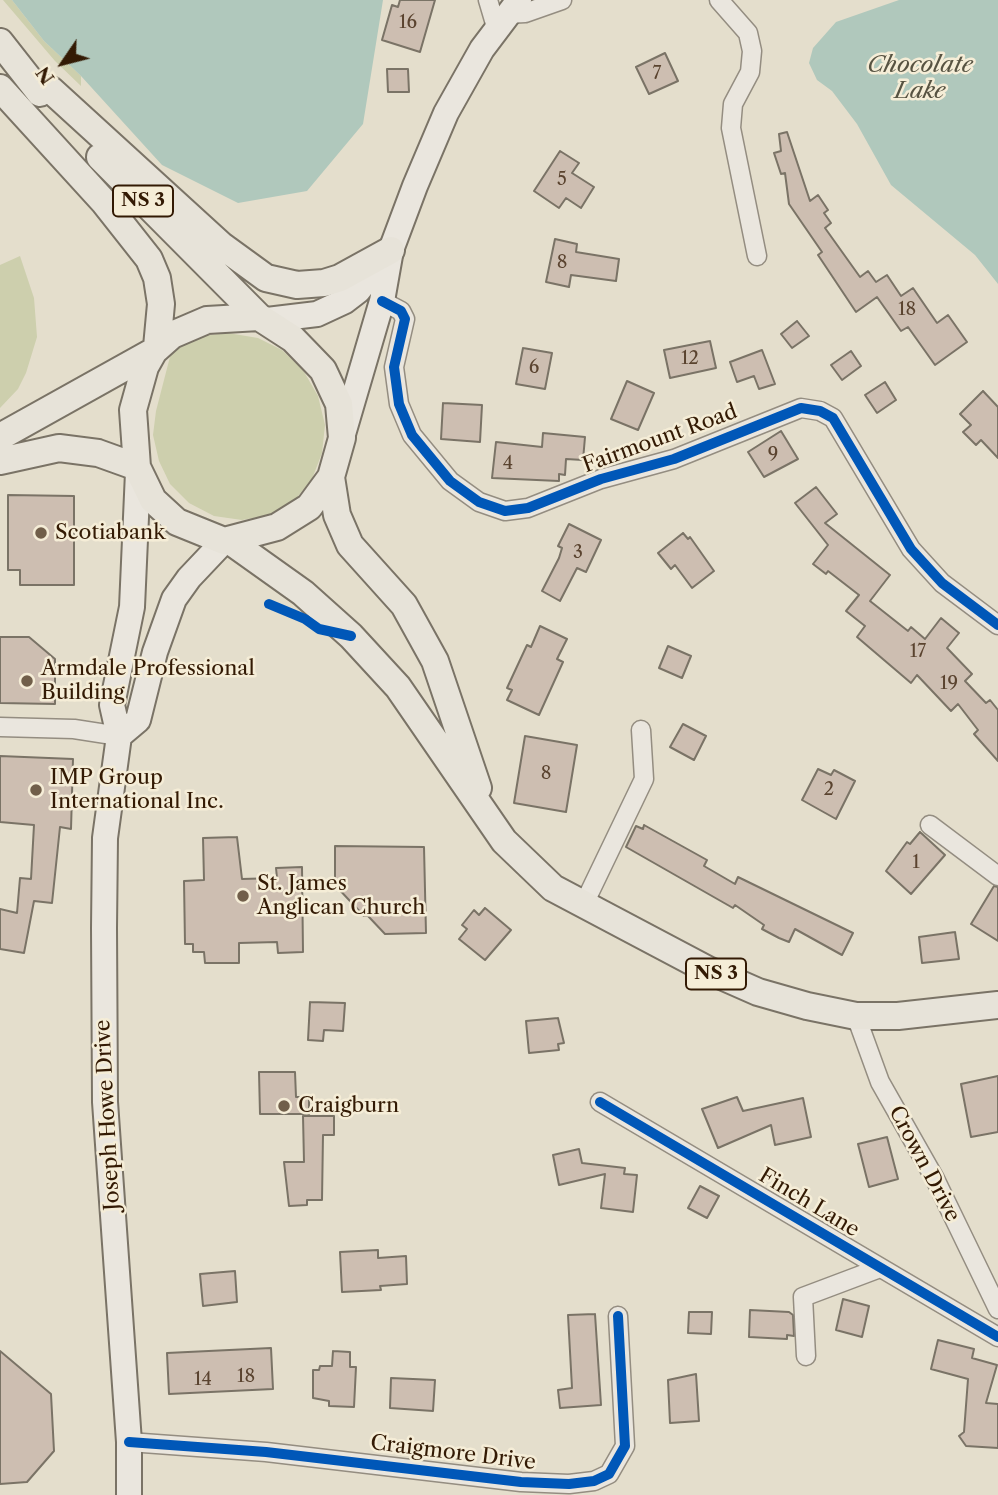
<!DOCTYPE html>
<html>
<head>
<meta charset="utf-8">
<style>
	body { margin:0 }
	#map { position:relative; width:998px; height:1495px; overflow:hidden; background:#e4decc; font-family:"Libre Caslon Text",serif }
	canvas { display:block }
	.north { position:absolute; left:28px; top:28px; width:70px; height:70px; -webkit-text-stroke:5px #f5edd7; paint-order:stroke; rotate:235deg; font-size:19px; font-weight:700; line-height:28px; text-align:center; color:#331a04 }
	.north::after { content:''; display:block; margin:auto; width:24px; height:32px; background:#331a04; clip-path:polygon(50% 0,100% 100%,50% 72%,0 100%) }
</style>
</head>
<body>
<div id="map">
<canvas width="998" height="1495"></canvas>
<div class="north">N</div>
</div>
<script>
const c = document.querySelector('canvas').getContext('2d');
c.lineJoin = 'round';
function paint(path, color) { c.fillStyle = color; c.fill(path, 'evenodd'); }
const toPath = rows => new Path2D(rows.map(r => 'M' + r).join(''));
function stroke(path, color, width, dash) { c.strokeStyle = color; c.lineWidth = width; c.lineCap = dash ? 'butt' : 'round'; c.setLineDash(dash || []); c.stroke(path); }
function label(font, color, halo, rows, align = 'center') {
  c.font = font + ' "Libre Caslon Text",serif'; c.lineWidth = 5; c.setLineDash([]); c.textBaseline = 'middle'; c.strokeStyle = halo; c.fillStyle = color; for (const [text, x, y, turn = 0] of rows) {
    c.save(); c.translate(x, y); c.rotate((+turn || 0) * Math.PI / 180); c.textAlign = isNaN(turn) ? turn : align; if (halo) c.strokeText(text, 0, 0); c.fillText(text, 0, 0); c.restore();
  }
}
const green = toPath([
	[3,0,12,0,44,41,81,76,81,86,55,61],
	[20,256,34,298,37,337,26,373,18,389,0,408,0,265],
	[228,333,258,338,282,350,303,370,318,396,325,425,322,453,312,479,294,501,270,515,242,520,214,516,189,503,170,484,159,461,153,435,156,411,172,349,200,336]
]);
const water = toPath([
	[12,0,383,0,363,124,307,191,238,203,162,165,81,76,44,41],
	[899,0,998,0,998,284,975,255,891,185,857,124,832,91,817,80,809,63,813,48,836,22]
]);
const building = toPath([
	[400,0,435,0,420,52,382,40,392,5,398,7,400,0],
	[665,53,678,81,649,94,636,67,665,53],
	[387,69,408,69,409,92,388,92,387,69],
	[787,132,810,201,818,195,828,210,824,213,831,223,825,228,860,277,868,271,876,282,887,275,901,296,913,288,937,323,948,315,967,342,935,365,908,327,901,331,877,297,856,312,818,255,822,252,789,204,785,173,781,174,774,153,781,151,779,134,787,132],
	[560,151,579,163,572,173,594,187,581,208,566,198,559,208,534,191,560,151],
	[555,239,577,244,576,252,619,259,616,281,571,275,569,287,546,282,555,239],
	[797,321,809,336,792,348,781,334,797,321],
	[710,341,716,368,670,378,664,350,710,341],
	[523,348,552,353,545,389,516,384,523,348],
	[762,350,775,384,759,389,754,376,737,382,730,362,762,350],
	[851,351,861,366,842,380,831,365,851,351],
	[627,381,654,393,638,430,611,419,627,381],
	[885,382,896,400,877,413,865,395,885,382],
	[983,391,998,407,998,458,981,440,976,445,963,432,971,425,960,414,983,391],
	[443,403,482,405,480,442,441,439,443,403],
	[781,431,798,459,764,477,748,452,781,431],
	[543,433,585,437,583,460,566,459,565,475,559,474,559,481,492,478,496,442,542,447,543,433],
	[816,487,837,514,825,523,890,575,870,601,908,631,911,627,925,639,941,618,959,633,947,648,972,674,965,681,986,703,990,700,998,710,998,761,974,734,978,730,958,704,951,711,917,675,911,683,857,637,865,626,846,611,859,595,828,571,826,574,813,564,828,545,795,503,816,487],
	[8,495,74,496,74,585,20,585,20,570,8,570,8,495],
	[569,524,601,540,586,572,577,568,560,601,542,591,559,558,562,548,558,546,569,524],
	[683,533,688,539,690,537,714,571,692,588,675,565,671,569,658,553,683,533],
	[540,626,567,639,557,659,563,662,539,715,507,700,512,690,507,688,527,645,531,647,540,626],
	[0,637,29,637,55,659,55,704,0,703,0,637],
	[668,646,691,656,682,678,659,668,668,646],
	[683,724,706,736,694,760,670,747,683,724],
	[525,736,577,745,566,812,514,803,525,736],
	[0,756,73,759,71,829,60,827,52,903,34,901,24,953,0,949,0,909,17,913,20,878,31,879,34,825,0,822,0,756],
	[818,769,831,775,834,770,855,781,836,819,802,800,818,769],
	[644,825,707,860,704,866,735,884,738,877,853,933,842,955,795,929,789,942,779,938,762,929,764,925,735,905,733,908,626,847,636,826,643,829,644,825],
	[920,832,945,855,911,894,886,871,907,842,910,844,920,832],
	[237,837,242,879,277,878,276,868,302,867,303,952,278,953,277,942,239,943,239,963,205,963,204,952,193,952,193,944,185,944,184,881,204,880,203,838,237,837],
	[335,846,424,847,426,933,385,934,368,916,364,916,335,885,335,846],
	[994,886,998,887,998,941,971,924,994,886],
	[485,908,511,930,485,960,459,939,467,929,462,925,474,910,479,915,485,908],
	[955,932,959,959,922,963,919,937,955,932],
	[310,1002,345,1003,343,1031,324,1030,323,1041,308,1040,310,1002],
	[558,1018,564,1043,558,1044,559,1050,529,1053,526,1021,558,1018],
	[259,1072,295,1072,296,1097,309,1097,309,1114,260,1114,259,1072],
	[998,1076,998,1132,971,1137,961,1084,998,1076],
	[737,1097,743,1111,803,1098,811,1137,775,1145,771,1125,718,1148,702,1109,737,1097],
	[303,1116,334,1116,334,1135,323,1135,322,1200,307,1200,307,1205,289,1206,284,1162,304,1162,303,1116],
	[887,1137,898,1179,869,1187,858,1144,887,1137],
	[579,1149,582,1163,625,1168,624,1174,637,1175,633,1212,601,1208,605,1174,559,1185,553,1155,579,1149],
	[700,1186,719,1196,707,1218,688,1208,700,1186],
	[378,1250,378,1258,406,1256,407,1284,380,1286,381,1290,342,1292,340,1252,378,1250],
	[235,1271,237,1302,203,1306,200,1274,235,1271],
	[843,1299,869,1306,862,1337,836,1330,843,1299],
	[750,1310,789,1312,793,1315,794,1336,787,1335,787,1339,749,1337,750,1310],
	[689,1312,712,1312,711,1334,688,1333,689,1312],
	[595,1314,601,1405,560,1408,558,1390,572,1388,568,1315,595,1314],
	[938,1340,974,1349,972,1358,997,1365,986,1403,998,1404,998,1448,966,1446,959,1436,964,1432,968,1379,931,1369,938,1340],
	[271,1348,273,1389,169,1394,167,1353,271,1348],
	[0,1351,51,1394,54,1451,27,1482,0,1484,0,1351],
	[333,1351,350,1352,350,1367,356,1367,354,1407,329,1406,329,1401,313,1398,313,1370,319,1370,320,1366,332,1366,333,1351],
	[696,1374,699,1421,670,1423,668,1380,696,1374],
	[391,1378,435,1380,433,1411,390,1408,391,1378]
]);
const minor = toPath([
	[488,0,496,27],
	[719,0,748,33,752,51,750,72,733,104,731,128,757,256],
	[507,14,525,13,562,0],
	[382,301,401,311,405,319,394,367,399,404,412,435,450,481,479,502,505,511,528,508,601,479,674,459,801,408,820,411,833,418,911,549,942,583,998,625],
	[0,727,74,729,119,736],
	[930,825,998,876],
	[583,906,644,779,641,730],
	[856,1016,880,1082,935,1179,998,1309],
	[600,1102,998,1337],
	[806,1356,803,1297,880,1268],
	[129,1442,266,1452,521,1482,569,1484,594,1481,609,1474,625,1446,618,1316]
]);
const secondary = toPath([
	[267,320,317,314,345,301,358,291,388,253],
	[343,434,382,301,391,250,415,186,446,113,482,49,519,0],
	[119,736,138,720,155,652,174,599,189,578,224,541],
	[129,1495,129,1442,105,1102,104,928,105,838,119,736,112,705,132,607,138,472]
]);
const primary = toPath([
	[0,42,40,93],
	[31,81,51,90,222,246,266,278,297,285,324,283,340,278,391,250],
	[0,88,104,202,149,259,157,278,161,304,157,347],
	[100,157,259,317],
	[259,317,293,339,323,370,339,404,342,438,331,477,309,507,277,527,224,541,177,522,153,500,137,467,133,410,145,367,154,351,172,335,207,320,259,317],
	[0,437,154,351],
	[0,461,59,448,98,453,137,467],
	[331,477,337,515,350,545,404,605,435,661,478,788],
	[230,541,303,593,351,636,398,687,504,841,553,888,708,970,758,992,807,1006,856,1016,898,1016,998,1005]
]);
const cycleway = toPath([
	[382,301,401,311,405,319,394,367,399,404,412,435,450,481,479,502,505,511,528,508,601,479,674,459,801,408,820,411,833,418,911,549,942,583,998,625],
	[269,604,305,619,319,629,351,636],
	[600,1102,998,1337],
	[129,1442,266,1452,521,1482,569,1484,594,1481,609,1474,625,1446,618,1316]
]);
const markers = [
	[41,533,7,"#715f4a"],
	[27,681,7,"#715f4a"],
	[36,790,7,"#715f4a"],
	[243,896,7,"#715f4a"],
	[284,1106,7,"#715f4a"]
];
const numberNames = [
	["16",408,23],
	["7",657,74],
	["5",562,180],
	["8",562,263],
	["18",907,310],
	["12",690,359],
	["6",534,368],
	["9",773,455],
	["4",508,464],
	["3",578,553],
	["17",918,652],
	["19",949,684],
	["8",546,774],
	["2",829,790],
	["1",916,863],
	["18",246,1377],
	["14",203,1380]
];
const shields = [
	[143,201,60],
	[716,974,60]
];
const shieldNames = [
	["NS 3",143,201],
	["NS 3",716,974]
];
const streetNames = [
	["Fairmount Road",660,439,-20],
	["Joseph Howe Drive",108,1115,-93],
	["Crown Drive",924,1164,62],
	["Finch Lane",809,1203,31],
	["Craigmore Drive",453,1453,7]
];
const poiNames = [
	["Scotiabank",55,533],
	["Armdale Professional",41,669],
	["Building",41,693],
	["IMP Group",50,778],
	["International Inc.",50,802],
	["St. James",257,884],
	["Anglican Church",257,908],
	["Craigburn",298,1106]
];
const waterNames = [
	["Chocolate",920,65],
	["Lake",920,91]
];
paint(green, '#cdcfad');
paint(water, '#b0c8bc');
paint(building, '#cdbeb1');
stroke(building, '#7a7366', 2);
stroke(minor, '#948d81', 21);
stroke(secondary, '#7a7366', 28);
stroke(primary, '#7a7366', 30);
stroke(minor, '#eae6de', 18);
stroke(secondary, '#eae6de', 24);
stroke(primary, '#e7e3d9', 26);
stroke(cycleway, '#0057b8', 10);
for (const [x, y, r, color] of markers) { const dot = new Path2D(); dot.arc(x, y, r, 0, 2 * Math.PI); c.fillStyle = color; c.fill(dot); stroke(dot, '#f5edd7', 2.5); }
label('18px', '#5a432f', null, numberNames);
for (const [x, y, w] of shields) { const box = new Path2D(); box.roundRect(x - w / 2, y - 15.5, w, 31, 5); c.fillStyle = '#f5edd7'; c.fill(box); stroke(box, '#331a04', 2); }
label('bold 19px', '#331a04', null, shieldNames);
label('21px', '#331a04', '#f5edd7', streetNames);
label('21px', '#331a04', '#f5edd7', poiNames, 'left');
label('italic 23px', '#575342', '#f5edd7', waterNames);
</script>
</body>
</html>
